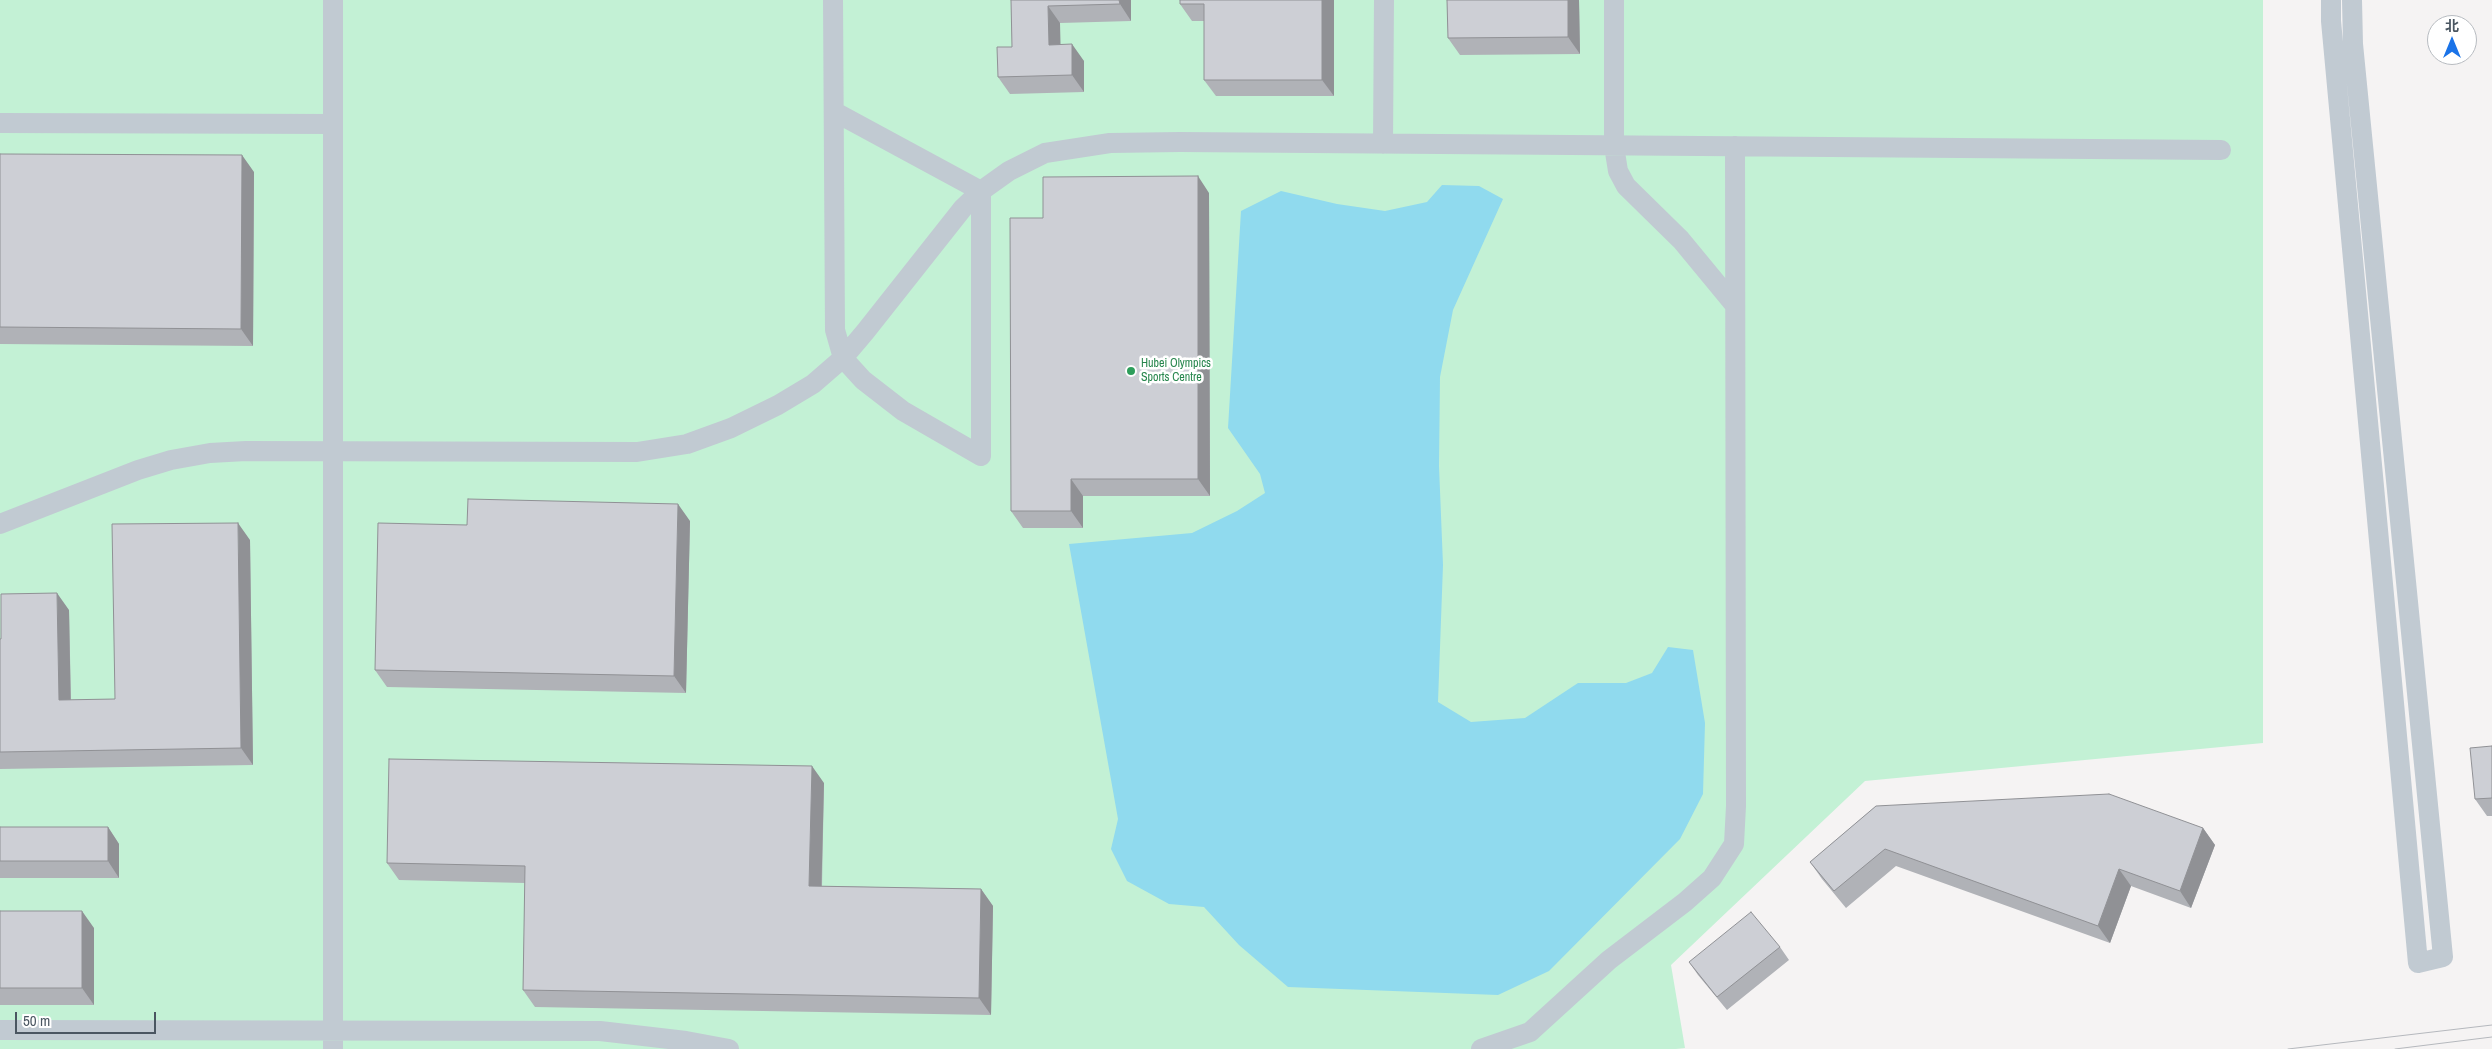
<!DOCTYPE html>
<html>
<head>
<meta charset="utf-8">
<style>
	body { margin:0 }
	#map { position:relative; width:2492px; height:1049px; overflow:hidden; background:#f5f3f3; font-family:"Archivo Narrow","Noto Sans SC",sans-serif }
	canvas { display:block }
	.north { position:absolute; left:2427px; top:15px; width:50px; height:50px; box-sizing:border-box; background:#fff; border:1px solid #b7bbc0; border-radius:50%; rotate:0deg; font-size:14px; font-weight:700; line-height:20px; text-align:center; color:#4a5661 }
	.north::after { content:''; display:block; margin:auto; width:18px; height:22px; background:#1a73e8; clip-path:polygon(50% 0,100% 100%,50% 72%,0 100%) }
	.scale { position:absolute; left:15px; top:1012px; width:141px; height:22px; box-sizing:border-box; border:2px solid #4a5661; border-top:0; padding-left:6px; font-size:15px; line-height:18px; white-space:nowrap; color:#4a5661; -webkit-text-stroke:4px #fff; paint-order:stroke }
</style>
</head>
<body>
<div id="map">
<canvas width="2492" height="1049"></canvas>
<div class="north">北</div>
<div class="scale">50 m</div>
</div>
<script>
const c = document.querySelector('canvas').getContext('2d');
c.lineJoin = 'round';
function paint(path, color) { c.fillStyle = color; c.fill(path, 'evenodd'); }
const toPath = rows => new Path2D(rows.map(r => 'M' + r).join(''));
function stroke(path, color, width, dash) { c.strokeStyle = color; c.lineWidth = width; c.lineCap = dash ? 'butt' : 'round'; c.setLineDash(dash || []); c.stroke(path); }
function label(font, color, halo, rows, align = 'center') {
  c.font = font + ' "Archivo Narrow",sans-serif'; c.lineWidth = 5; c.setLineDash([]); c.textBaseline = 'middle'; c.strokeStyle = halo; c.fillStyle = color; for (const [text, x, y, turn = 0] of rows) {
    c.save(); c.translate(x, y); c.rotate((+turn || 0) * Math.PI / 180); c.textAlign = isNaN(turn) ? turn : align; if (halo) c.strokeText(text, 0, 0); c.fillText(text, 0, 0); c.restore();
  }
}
const green = toPath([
	[0,0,2263,0,2263,743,1865,781,1671,965,1685,1048,1676,1049,0,1049]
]);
const water = toPath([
	[1442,185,1479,186,1503,199,1453,310,1440,377,1439,466,1443,565,1438,702,1471,722,1525,718,1578,683,1626,683,1652,673,1668,647,1693,650,1705,723,1703,794,1680,839,1549,971,1498,995,1288,987,1239,945,1204,907,1169,904,1127,881,1111,849,1118,819,1069,544,1192,533,1237,511,1265,493,1260,474,1228,428,1241,211,1281,191,1337,204,1385,211,1427,202]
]);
const minor = toPath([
	[333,0,333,1049],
	[833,0,835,330,843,358,863,380,903,411,981,456],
	[1614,0,1614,146,1618,171,1626,186,1681,240,1733,303],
	[2331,0,2331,21,2418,963,2443,957,2353,44,2352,0],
	[835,112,981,191,981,456],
	[0,123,333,124],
	[1383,144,1384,0],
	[0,524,138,470,171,460,210,453,246,451,637,452,687,444,731,428,778,405,813,384,843,358,865,332,963,208,981,191,1009,171,1045,153,1110,143,1180,142,2221,150],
	[0,1030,600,1031,686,1041,729,1049],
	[1481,1049,1530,1032,1609,960,1685,902,1712,878,1734,844,1736,806,1735,146]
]);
const tram = toPath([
	[2288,1049,2492,1025],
	[2395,1049,2492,1037]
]);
const wall = toPath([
	[1011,0,1131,0,1131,21,1060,23,1060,44,1084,61,1084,92,1010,94,998,77,1012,47],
	[1334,0,1334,96,1216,96,1204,80,1204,21,1192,21,1180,4],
	[1447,0,1579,0,1580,54,1460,55,1448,38],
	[0,154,254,172,253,346,0,344],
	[1209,193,1210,496,1083,496,1083,528,1023,528,1011,511,1043,218],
	[690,521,686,693,387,687,375,670,467,525],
	[250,540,253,765,0,769,0,639,69,610,71,700,115,699],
	[2492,746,2492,816,2487,816,2475,799],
	[824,783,822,886,981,889,993,906,991,1015,535,1007,523,990,525,883,399,880,387,863],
	[1876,806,2203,828,2215,845,2191,908,2131,886,2110,943,1896,866,1846,908,1822,879,1810,862],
	[0,827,108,827,119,844,119,878,0,878],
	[0,911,94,928,94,1005,0,1005],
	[1780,947,1789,960,1727,1010,1698,975,1689,962]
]);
const shadedWall = toPath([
	[1119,0,1131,0,1131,21,1120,4],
	[1322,0,1334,0,1334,96,1322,80],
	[1568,0,1579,0,1580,54,1568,37],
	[1048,6,1060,23,1061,62,1049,45],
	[1072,44,1084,61,1084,92,1072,75],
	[242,155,254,172,253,346,241,329],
	[1198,176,1209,193,1210,496,1198,479],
	[1071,479,1083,496,1083,528,1071,511],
	[678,504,690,521,686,693,674,676],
	[238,523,250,540,253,765,241,748],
	[57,593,69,610,71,717,59,700],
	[812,766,824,783,821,903,809,886],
	[108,827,119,844,119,878,108,861],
	[2203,828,2215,845,2191,908,2180,891],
	[2119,869,2131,886,2110,943,2098,926],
	[981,889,993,906,991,1015,979,998],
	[82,911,94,928,94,1005,82,988]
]);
const building = toPath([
	[1011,0,1119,0,1120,4,1048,6,1049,45,1072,44,1072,75,998,77,997,47,1012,47,1011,0],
	[1180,0,1322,0,1322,80,1204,80,1204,4,1180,4,1180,0],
	[1447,0,1568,0,1568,37,1448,38,1447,0],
	[0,154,242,155,241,329,0,327,0,154],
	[1198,176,1198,479,1071,479,1071,511,1011,511,1010,218,1043,218,1043,177,1198,176],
	[468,499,678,504,674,676,375,670,378,523,467,525,468,499],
	[238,523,241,748,0,752,0,639,1,639,1,594,57,593,59,700,115,699,112,524,238,523],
	[2492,746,2492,798,2475,799,2470,748,2492,746],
	[389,759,812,766,809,886,981,889,979,998,523,990,525,866,387,863,389,759],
	[2109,794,2203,828,2180,891,2119,869,2098,926,1885,849,1834,891,1810,862,1876,806,2109,794],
	[0,827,108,827,108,861,0,861,0,827],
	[0,911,82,911,82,988,0,988,0,911],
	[1751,912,1780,947,1717,997,1689,962,1751,912]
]);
const markers = [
	[1131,371,5,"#2e9e5b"]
];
const leisureNames = [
	["Hubei Olympics",1141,364],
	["Sports Centre",1141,378]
];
paint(green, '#c3f1d5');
paint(water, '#90daee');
stroke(minor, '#c1cad2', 20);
stroke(tram, '#b5b8bd', 1);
paint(wall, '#b0b2b7');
paint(shadedWall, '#909195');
paint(building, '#cdcfd5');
stroke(building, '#909195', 1);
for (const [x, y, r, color] of markers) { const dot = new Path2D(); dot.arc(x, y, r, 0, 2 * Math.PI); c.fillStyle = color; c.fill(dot); stroke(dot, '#fff', 2); }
label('12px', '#27864d', '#fff', leisureNames, 'left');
</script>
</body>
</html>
